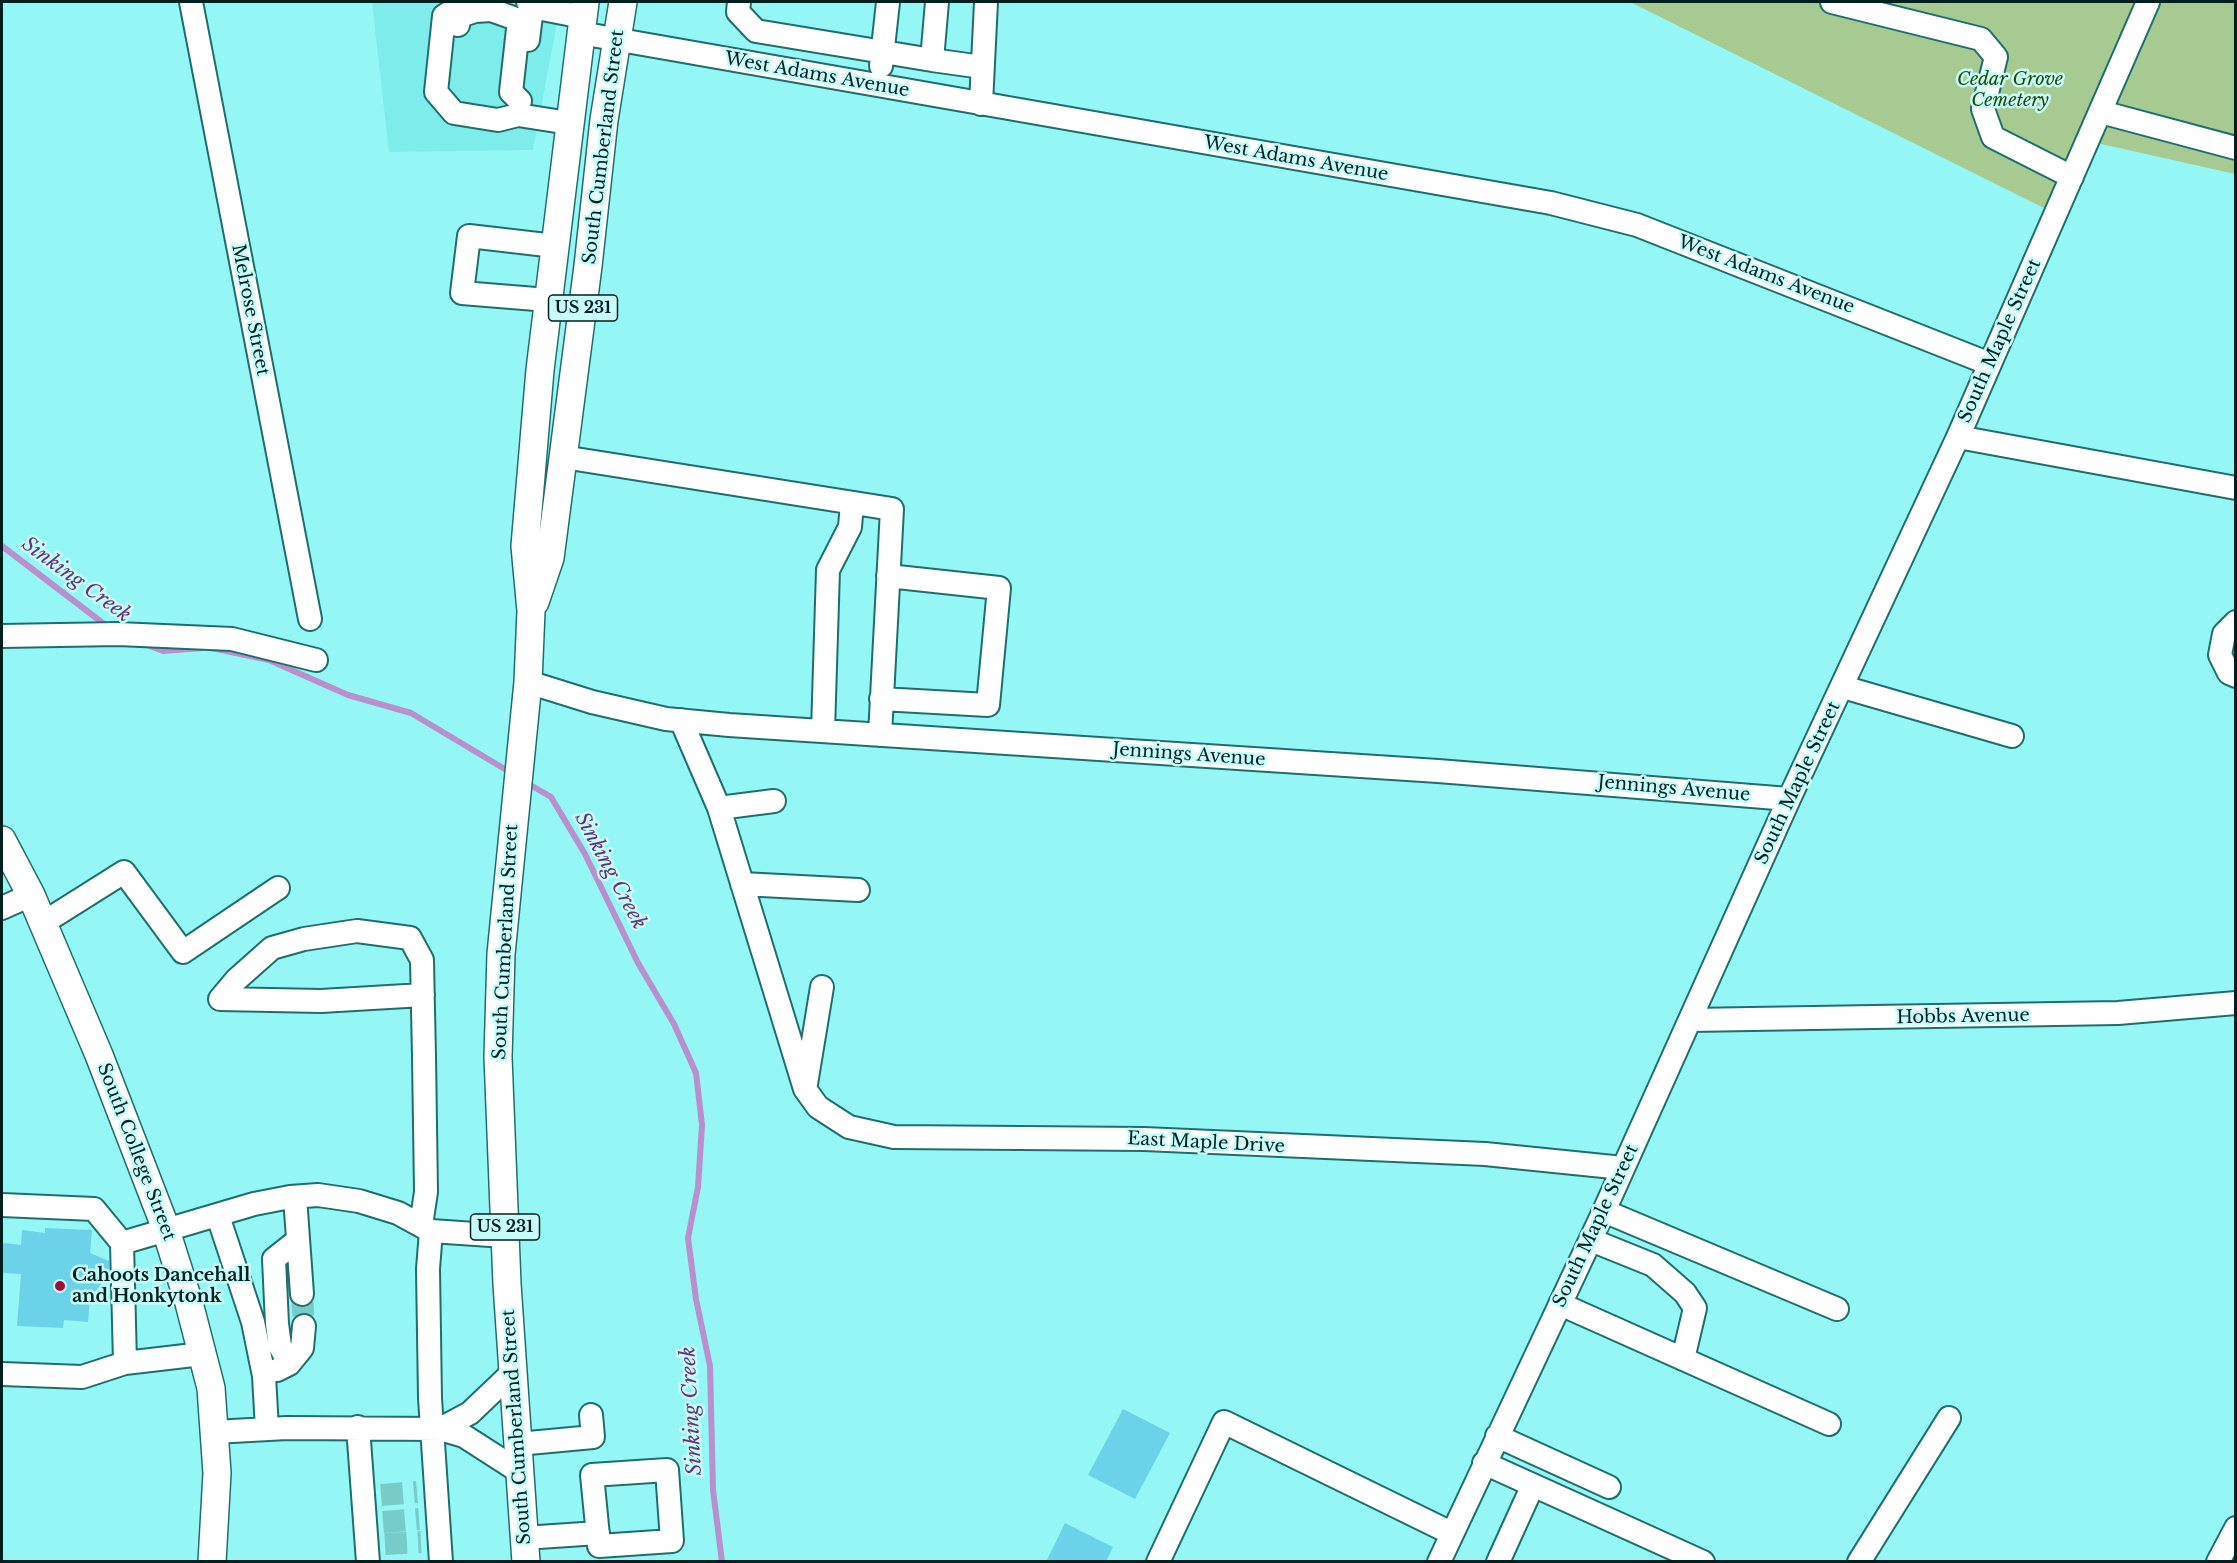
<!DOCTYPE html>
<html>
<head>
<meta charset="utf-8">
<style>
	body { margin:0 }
	#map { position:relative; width:2237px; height:1563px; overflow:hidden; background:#95f7f5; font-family:"Libre Baskerville",serif }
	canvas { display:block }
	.frame { position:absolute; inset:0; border:3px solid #001f1f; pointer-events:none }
</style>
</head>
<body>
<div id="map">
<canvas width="2237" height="1563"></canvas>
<div class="frame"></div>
</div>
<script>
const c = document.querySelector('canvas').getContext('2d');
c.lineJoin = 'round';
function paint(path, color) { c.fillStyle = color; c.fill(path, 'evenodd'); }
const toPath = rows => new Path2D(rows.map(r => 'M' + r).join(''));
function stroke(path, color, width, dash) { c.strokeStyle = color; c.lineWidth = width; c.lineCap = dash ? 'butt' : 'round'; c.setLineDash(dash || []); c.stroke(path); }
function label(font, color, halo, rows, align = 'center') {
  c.font = font + ' "Libre Baskerville",serif'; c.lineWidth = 5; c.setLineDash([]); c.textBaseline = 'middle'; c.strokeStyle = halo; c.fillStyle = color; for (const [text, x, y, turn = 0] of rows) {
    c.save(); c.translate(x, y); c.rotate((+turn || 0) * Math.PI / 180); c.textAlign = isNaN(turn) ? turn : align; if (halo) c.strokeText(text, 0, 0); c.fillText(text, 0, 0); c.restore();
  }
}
const built = toPath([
	[372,2,561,2,533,150,389,152]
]);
const green = toPath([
	[1630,2,2143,2,2056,214],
	[2145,2,2235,2,2235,174,2088,141]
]);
const stream = toPath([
	[2,546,108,627],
	[147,645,163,651,202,648],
	[212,648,269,660,348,695,411,713,513,774],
	[527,783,551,797,585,854,638,963,674,1024,696,1073,702,1125,698,1187,688,1238,696,1299,710,1366,713,1490,722,1562]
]);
const building = toPath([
	[45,1228,92,1230,90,1253,109,1261,109,1274,90,1298,88,1322,64,1320,63,1328,17,1326,21,1274,2,1273,2,1246,4,1243,21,1245,22,1230,45,1233],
	[1123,1409,1170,1433,1135,1499,1088,1475],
	[1065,1523,1113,1547,1106,1562,1046,1562]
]);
const minorTunnel = toPath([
	[302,1294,304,1326],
	[381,1495,417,1492],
	[383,1522,419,1519],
	[385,1544,421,1542]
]);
const minor = toPath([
	[191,2,310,619],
	[466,2,444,16,436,92,454,113,498,120,518,115,569,123],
	[739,2,738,12,756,31,932,60,937,2],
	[1832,2,1981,39,1996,57,1983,109,1993,137,2072,177],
	[532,7,583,17],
	[458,25,460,16,475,11,491,10,519,20,511,92,520,101],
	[580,33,1551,203,1637,225,1990,364],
	[528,40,532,7,528,2],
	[932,60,982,67],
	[881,66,888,2],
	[981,104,986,2],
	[2101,112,2236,148],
	[548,300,462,293,469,236,555,246],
	[1958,437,2236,488],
	[563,457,892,509,880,735],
	[2236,622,2224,634,2220,655,2229,673,2236,676],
	[2,636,118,634,232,639,316,660],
	[528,682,592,702,666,719,729,725,1438,771,1789,799],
	[1843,687,2012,736],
	[881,699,988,705,999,588,888,576],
	[681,720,719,808,774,801],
	[823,731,828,570,850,527,852,503],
	[719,808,805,1089,818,1107,849,1127,894,1137,1144,1139,1485,1154,1623,1168],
	[742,884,858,890],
	[2,908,31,895],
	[43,923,124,872,183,952,278,888],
	[1691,1020,2118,1013,2236,1003],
	[806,1084,822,987],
	[295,1197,302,1294],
	[2,1205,94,1209,122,1243],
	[1604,1211,1837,1309],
	[218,1216,253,1322,264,1376,267,1429],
	[421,1225,426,1192,424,1056,423,1010,422,960,410,938,357,931,304,939,272,948,236,980,220,999,321,1001,423,995],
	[431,1231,428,1269,430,1398,441,1562],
	[1591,1240,1653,1265,1685,1293,1695,1308,1683,1359],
	[1560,1304,1829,1424],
	[202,1354,125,1363,122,1243,254,1204,290,1197,318,1195,359,1201,398,1213,431,1231,505,1236],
	[289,1364,280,1346,277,1324,274,1259,298,1240],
	[277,1370,289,1364,302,1348,304,1326],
	[2,1374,82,1377,125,1363],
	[358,1427,368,1562],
	[440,1429,464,1436,520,1472],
	[214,1432,287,1428,440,1429,470,1413,513,1372],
	[1497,1436,1609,1487],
	[518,1444,593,1437,591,1415],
	[1484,1463,1703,1562],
	[667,1470,672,1541,599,1546,592,1475,667,1470],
	[524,1538,598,1533],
	[1158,1562,1224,1422,1451,1533],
	[1439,1562,1604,1211,1789,799,1958,437,2148,2],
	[1498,1562,1533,1485],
	[1859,1562,1949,1418],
	[2218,1562,2236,1528]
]);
const major = toPath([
	[535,602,550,558,588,266,604,120,623,2],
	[2,840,31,895,99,1055,163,1221,189,1303,211,1388,217,1473,212,1562],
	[526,1562,507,1284,498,1057,501,954,528,682,531,611,525,546,540,370,585,2]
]);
const markers = [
	[60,1286,6,"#a60c39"]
];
const shields = [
	[583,308,69],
	[505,1227,69]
];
const shieldNames = [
	["US 231",583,308],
	["US 231",505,1227]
];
const streetNames = [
	["West Adams Avenue",817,75,10],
	["South Cumberland Street",604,147,-83],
	["West Adams Avenue",1296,159,10],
	["West Adams Avenue",1766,275,21],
	["Melrose Street",250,310,79],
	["South Maple Street",2000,341,-66],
	["Jennings Avenue",1189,755,4],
	["South Maple Street",1798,783,-65],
	["Jennings Avenue",1674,789,5],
	["South Cumberland Street",506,942,-87],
	["Hobbs Avenue",1963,1017,-1],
	["East Maple Drive",1206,1143,3],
	["South College Street",136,1152,69],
	["South Maple Street",1596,1226,-65],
	["South Cumberland Street",517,1427,-94]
];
const parkNames = [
	["Cedar Grove",2010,80],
	["Cemetery",2010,101]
];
const poiNames = [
	["Cahoots Dancehall",72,1276],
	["and Honkytonk",72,1297]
];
const waterNames = [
	["Sinking Creek",76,580,36],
	["Sinking Creek",610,871,62],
	["Sinking Creek",692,1411,-93]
];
paint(built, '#7decea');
paint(green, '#a6ca91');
stroke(stream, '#b98fce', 6);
paint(building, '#6bd2e9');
stroke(minorTunnel, '#77ccca', 22, [22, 11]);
stroke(minor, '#1f6e6d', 26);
stroke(major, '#1f6e6d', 30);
stroke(minor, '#fff', 22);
stroke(major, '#fff', 27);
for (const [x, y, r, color] of markers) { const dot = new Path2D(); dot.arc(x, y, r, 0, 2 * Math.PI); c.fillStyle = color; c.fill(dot); stroke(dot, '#c6fdfb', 2); }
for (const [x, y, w] of shields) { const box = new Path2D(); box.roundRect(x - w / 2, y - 13, w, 26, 4.5); c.fillStyle = '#c6fdfb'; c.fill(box); stroke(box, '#001f1f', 1.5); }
label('bold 16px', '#001f1f', null, shieldNames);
label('18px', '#001f1f', '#c6fdfb', streetNames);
label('italic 18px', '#234800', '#c6fdfb', parkNames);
label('bold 18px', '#001f1f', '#c6fdfb', poiNames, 'left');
label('italic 20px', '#67327d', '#c6fdfb', waterNames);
</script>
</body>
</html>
